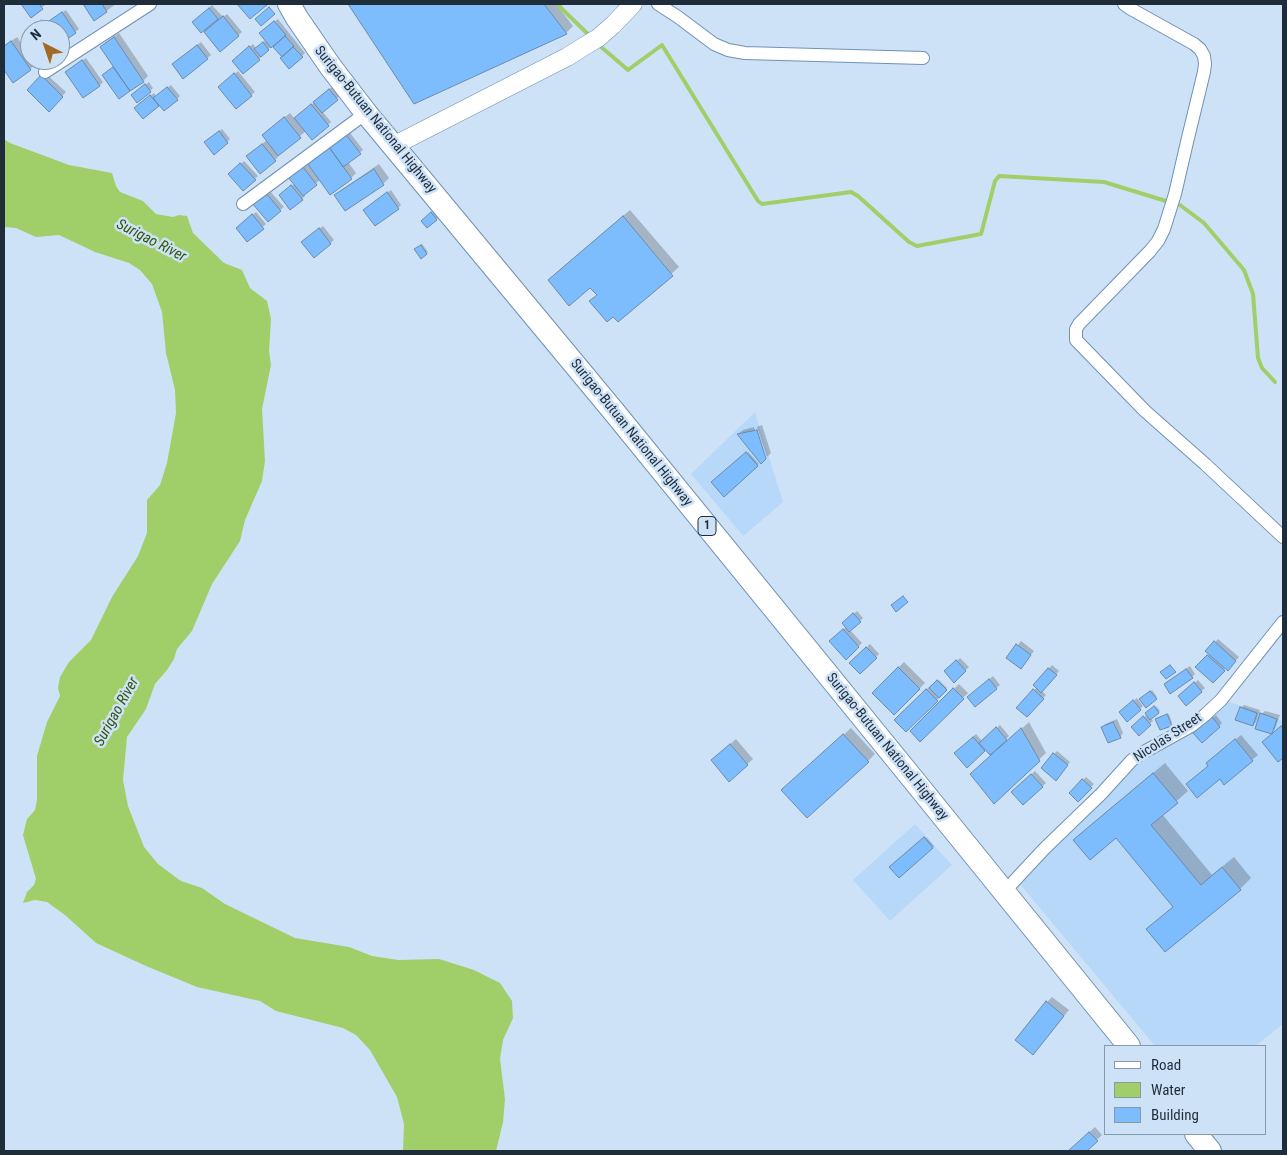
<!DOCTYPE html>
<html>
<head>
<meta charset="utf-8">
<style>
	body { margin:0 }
	#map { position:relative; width:1287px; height:1155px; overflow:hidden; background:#cde2f7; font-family:"Roboto Condensed",sans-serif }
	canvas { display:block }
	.frame { position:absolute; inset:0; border:5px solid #1f2c3a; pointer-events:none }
	.legend { position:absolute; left:1104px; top:1045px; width:162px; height:90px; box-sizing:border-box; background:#cde2f7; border:1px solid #8799ab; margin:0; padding:6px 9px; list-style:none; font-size:15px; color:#1f2c3a }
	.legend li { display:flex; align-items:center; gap:10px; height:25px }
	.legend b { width:25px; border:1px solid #8799ab }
	.north { position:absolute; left:20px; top:20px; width:50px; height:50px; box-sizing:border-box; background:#cde2f7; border:1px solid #8799ab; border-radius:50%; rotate:319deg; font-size:14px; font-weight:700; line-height:20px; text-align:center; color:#1f2c3a }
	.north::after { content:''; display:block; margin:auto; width:18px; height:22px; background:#a16b25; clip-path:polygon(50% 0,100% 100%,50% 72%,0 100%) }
</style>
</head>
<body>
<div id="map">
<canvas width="1287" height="1155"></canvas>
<div class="frame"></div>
<ul class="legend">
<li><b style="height:6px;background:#fff"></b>Road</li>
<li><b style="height:14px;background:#a0cf69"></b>Water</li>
<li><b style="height:14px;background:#7ebdfd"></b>Building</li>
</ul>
<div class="north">N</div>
</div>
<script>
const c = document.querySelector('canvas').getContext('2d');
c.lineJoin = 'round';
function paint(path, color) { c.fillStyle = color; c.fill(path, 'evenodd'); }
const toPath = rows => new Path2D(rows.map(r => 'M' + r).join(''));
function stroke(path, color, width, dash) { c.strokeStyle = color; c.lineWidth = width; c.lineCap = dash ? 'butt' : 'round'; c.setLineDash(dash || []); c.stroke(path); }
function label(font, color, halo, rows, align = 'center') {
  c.font = font + ' "Roboto Condensed",sans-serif'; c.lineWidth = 5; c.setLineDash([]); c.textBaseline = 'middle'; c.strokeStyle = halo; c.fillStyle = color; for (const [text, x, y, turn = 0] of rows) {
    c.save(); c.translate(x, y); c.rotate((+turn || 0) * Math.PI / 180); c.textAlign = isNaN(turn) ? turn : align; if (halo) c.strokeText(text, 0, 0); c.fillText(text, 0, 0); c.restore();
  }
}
const built = toPath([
	[755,412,783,502,743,536,691,474],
	[1227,701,1283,721,1283,1024,1255,1046,1155,1046,1019,883,1138,760],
	[915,824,952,865,890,921,853,880]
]);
const water = toPath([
	[4,139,10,143,69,165,112,173,116,186,120,192,143,201,156,214,173,217,179,215,187,216,193,233,224,263,242,270,250,288,267,301,271,319,269,351,271,365,262,409,265,461,262,481,245,520,240,541,212,584,192,631,177,649,174,659,167,670,155,684,146,709,127,737,123,780,128,806,144,847,158,864,181,881,202,888,225,904,295,938,349,947,372,956,398,960,439,959,474,970,500,983,512,1001,513,1018,503,1040,500,1059,505,1099,503,1122,496,1151,403,1151,404,1124,397,1097,370,1050,356,1035,343,1028,276,1011,260,1001,197,987,146,966,96,943,65,915,47,902,35,900,23,903,27,892,34,885,36,879,23,835,27,819,35,810,37,800,37,756,47,722,60,696,58,688,60,677,69,662,91,640,112,597,138,556,147,533,147,500,160,485,167,463,176,413,175,390,166,353,162,312,152,284,140,270,129,263,95,252,59,235,36,237,16,228,4,227]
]);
const shadow = toPath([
	[23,4,44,4,45,5,31,16],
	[84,4,116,4,95,19],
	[349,4,556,4,573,26,566,33,414,102],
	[212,5,223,17,227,14,242,32,220,50,204,30,197,19],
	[66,10,79,29,60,43,60,30,30,30,30,34,27,30,42,19,45,24],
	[278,19,305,53,302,56,283,57,273,45,261,55,262,56,259,59,237,57,253,44,256,48,266,40,264,30],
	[119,33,148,76,143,81,120,97,107,72,115,66,101,47,106,42],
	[17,37,30,56,30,60,33,60,36,64,30,69,13,81,4,67,4,46],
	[201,42,211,55,183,77,176,61],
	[86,58,103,82,99,86,70,69],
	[238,71,255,92,236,107,223,84],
	[45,73,66,92,49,110,29,90],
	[149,82,153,88,150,91,136,92],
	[171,85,180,96,177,99,160,104,143,117,139,105,154,93,156,96],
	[333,86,340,96,322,111,331,122,328,125,306,131,277,155,278,157,275,160,251,153,267,140,268,130,290,113,295,119],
	[222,129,230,139,227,142,209,139],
	[348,130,363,150,348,162,356,173,351,178,320,180,304,194,305,196,302,199,284,192,295,183,290,177],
	[244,161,258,176,243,190,230,174],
	[379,164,389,178,383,184,345,209,336,195,341,190],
	[269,190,284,207,280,210,254,203],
	[391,190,401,205,398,208,368,206],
	[630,210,679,267,618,321,591,286,556,273],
	[256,212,266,224,247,240,241,225],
	[433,212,438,218,427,226,423,221],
	[323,226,334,240,314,256,306,239],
	[422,244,428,252,421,257,416,249],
	[762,425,771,453,767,457,757,427],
	[754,427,764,457,738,434,743,430],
	[748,452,759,464,724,495,713,482],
	[857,611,863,618,850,630,862,643,846,658,831,641,846,627,843,623],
	[1218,639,1239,657,1228,669,1226,668,1213,682,1197,667,1210,653,1207,651],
	[1021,641,1034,651,1024,664,1008,657],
	[870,644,879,654,860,672,851,663],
	[960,658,969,667,954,681,945,672],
	[904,662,925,683,894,714,873,693],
	[1052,665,1059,671,1042,691,1046,695,1026,715,1018,708,1037,687,1035,685],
	[1190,666,1195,674,1192,677,1165,684],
	[993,676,1000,685,976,705,972,694],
	[939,680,947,688,941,694,942,695,906,730,896,720,932,684,934,686],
	[1198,680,1205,688,1186,704,1183,693],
	[959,684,968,693,920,740,912,731],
	[1152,690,1157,697,1147,706,1141,699],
	[1137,698,1143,706,1140,709,1124,709],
	[1244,705,1260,710,1256,722,1252,725,1241,708],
	[1156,706,1160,711,1151,718,1153,721,1139,734,1133,727],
	[1265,711,1280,715,1275,729,1272,732,1261,714],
	[1169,714,1172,723,1171,724,1157,719],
	[1216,715,1222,723,1219,726,1198,730],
	[1117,719,1123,733,1120,737,1102,728,1105,724],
	[1029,722,1046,753,994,802,1004,744,1002,743,986,749,967,766,959,750,976,734,982,741,1000,725,1009,736,1003,742,1005,744],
	[851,728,875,754,868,761,790,783],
	[1241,735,1258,755,1224,783,1209,765,1213,758],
	[736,739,753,759,729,780,718,755],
	[1057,751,1070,762,1059,776,1054,754],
	[1165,763,1188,791,1162,814,1212,875,1234,857,1251,878,1240,889,1148,929,1174,906,1117,836,1075,840,1086,829],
	[1035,771,1046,783,1023,804,1013,792],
	[1086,777,1094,784,1078,800,1070,792],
	[926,837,934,846,899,876,891,867],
	[1052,997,1069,1010,1038,1048,1047,1002],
	[1095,1127,1102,1135,1085,1151,1069,1151]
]);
const stream = toPath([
	[558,4,562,9,591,37],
	[600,46,628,70,662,45,758,201,762,204,851,192,858,196,909,242,917,246,981,234,995,181,999,176,1104,182,1166,201],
	[1180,205,1204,223,1244,270,1253,294,1258,358,1262,368,1275,382]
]);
const building = toPath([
	[21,4,39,4,43,9,31,18,21,4],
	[83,4,102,4,107,12,94,21,83,4],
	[237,4,265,4,267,5,250,19,237,4],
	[348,4,544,4,567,34,414,104,348,4],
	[269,7,275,14,261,26,255,19,269,7],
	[209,8,218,19,201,33,192,22,209,8],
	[62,12,76,33,60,44,60,30,47,30,43,25,62,12],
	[223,16,239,36,220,52,204,32,223,16],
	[274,21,286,35,271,48,259,33,274,21],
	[38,22,44,30,30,30,30,37,26,30,38,22],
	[285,36,294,46,282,57,273,47,285,36],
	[114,37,144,82,130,91,100,47,114,37],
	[11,41,31,70,13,83,4,70,4,46,11,41],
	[263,42,269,50,261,57,254,49,263,42],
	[197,45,208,59,183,79,172,64,197,45],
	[249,46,260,60,243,74,232,61,249,46],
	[293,47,303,57,289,69,280,58,293,47],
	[82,60,100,86,83,98,65,72,82,60],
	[113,67,130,91,119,99,102,75,113,67],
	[234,73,252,96,236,109,218,87,234,73],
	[41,75,63,97,49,112,27,90,41,75],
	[145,84,151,92,137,103,131,95,145,84],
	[167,87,178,100,164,111,153,98,167,87],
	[329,89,338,100,322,113,313,102,329,89],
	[150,95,159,106,143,119,134,108,150,95],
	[311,104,329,126,312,140,294,118,311,104],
	[284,117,301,138,278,156,262,135,284,117],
	[219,131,228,143,214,155,204,142,219,131],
	[344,132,361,154,343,167,327,144,344,132],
	[262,144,276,161,260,174,246,156,262,144],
	[327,144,352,179,330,195,305,160,327,144],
	[240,163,256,180,243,191,228,174,240,163],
	[302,166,317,185,303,196,288,177,302,166],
	[374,169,384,185,345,211,334,195,374,169],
	[291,185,303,200,290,210,279,195,291,185],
	[265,192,281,211,268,222,252,203,265,192],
	[387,192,399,209,375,226,363,210,387,192],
	[431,212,437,220,427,228,421,221,431,212],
	[252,214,264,229,247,242,236,228,252,214],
	[623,216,673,276,618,322,613,317,607,322,589,301,597,295,590,288,569,306,548,280,623,216],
	[319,228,331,244,314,258,301,242,319,228],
	[421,245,427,254,421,259,414,249,421,245],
	[757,430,766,459,761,464,737,434,757,430],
	[746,452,758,466,724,497,711,482,746,452],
	[903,596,908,602,896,612,891,605,903,596],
	[853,613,861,622,849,632,842,623,853,613],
	[843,629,859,647,846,660,829,641,843,629],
	[1214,641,1236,661,1228,671,1205,651,1214,641],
	[1016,644,1031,655,1021,669,1006,658,1016,644],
	[866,647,877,658,860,674,849,663,866,647],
	[1207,655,1225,671,1213,683,1195,667,1207,655],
	[956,660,966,671,954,683,944,671,956,660],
	[1170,665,1176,672,1166,679,1160,672,1170,665],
	[898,667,920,689,894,715,872,693,898,667],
	[1048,668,1057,675,1041,693,1033,685,1048,668],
	[1186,669,1193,678,1170,694,1164,684,1186,669],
	[989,679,997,689,975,707,967,697,989,679],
	[937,680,947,690,939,698,929,688,937,680],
	[1194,682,1202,692,1186,706,1178,696,1194,682],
	[953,688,964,699,920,742,910,731,953,688],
	[926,689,938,701,906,732,894,720,926,689],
	[1033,689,1044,699,1027,717,1016,708,1033,689],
	[1150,691,1157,699,1146,708,1139,699,1150,691],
	[1133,700,1141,710,1127,722,1119,712,1133,700],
	[1154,706,1159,713,1150,720,1145,713,1154,706],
	[1240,707,1257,713,1253,726,1235,720,1240,707],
	[1260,713,1277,719,1272,734,1255,729,1260,713],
	[1167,714,1172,726,1160,730,1155,719,1167,714],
	[1143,716,1151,725,1139,736,1131,727,1143,716],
	[1212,717,1220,727,1202,743,1193,733,1212,717],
	[1113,722,1121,738,1108,743,1101,727,1113,722],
	[1281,726,1283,729,1283,758,1278,762,1262,742,1281,726],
	[996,727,1007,740,990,755,979,743,996,727],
	[1021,728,1040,761,994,804,970,774,1021,728],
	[843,734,869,762,807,818,781,790,843,734],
	[973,737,985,751,967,768,954,753,973,737],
	[1235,739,1253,761,1224,785,1220,779,1197,798,1186,784,1208,766,1206,763,1235,739],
	[730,744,748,765,729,782,711,760,730,744],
	[1053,753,1068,765,1056,781,1041,768,1053,753],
	[1153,773,1178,803,1151,825,1201,885,1222,867,1241,890,1165,952,1146,929,1173,907,1116,838,1090,860,1073,840,1153,773],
	[1031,774,1043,787,1023,805,1011,792,1031,774],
	[1082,779,1092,788,1078,802,1069,793,1082,779],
	[924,837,933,848,899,878,889,867,924,837],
	[1046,1001,1064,1016,1033,1055,1015,1040,1046,1001],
	[1089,1132,1098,1141,1087,1151,1068,1151,1089,1132]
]);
const street = toPath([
	[658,4,678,17,714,44,728,50,745,53,923,58],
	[1124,4,1131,9,1194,44,1200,49,1204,56,1205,64,1204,72,1187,142,1175,194,1164,229,1158,241,1150,251,1079,324,1076,329,1076,340,1145,411,1205,464,1283,537],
	[45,72,150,4],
	[243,204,366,113],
	[1004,892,1044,849,1101,794,1132,760,1144,752,1191,726,1205,715,1221,700,1283,622]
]);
const secondary = toPath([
	[393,146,567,57,583,47,598,38,613,25,633,4]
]);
const highway = toPath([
	[289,4,297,18,330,66,366,113,615,413,916,783,1129,1046],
	[1196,1134,1210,1151]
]);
const shields = [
	[707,526,18]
];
const shieldNames = [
	["1",707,526]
];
const streetNames = [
	["Surigao-Butuan National Highway",375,120,51],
	["Surigao-Butuan National Highway",631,433,51],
	["Nicolas Street",1168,738,-33],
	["Surigao-Butuan National Highway",887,747,51]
];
const waterNames = [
	["Surigao River",151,241,27],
	["Surigao River",117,712,-61]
];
paint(built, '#b8d8f9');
paint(water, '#a0cf69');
paint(shadow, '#0003');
stroke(stream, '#a0cf69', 4);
paint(building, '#7ebdfd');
stroke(building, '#6b8bac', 1);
stroke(street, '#7191b3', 14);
stroke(secondary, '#7191b3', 19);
stroke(highway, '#7191b3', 24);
stroke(street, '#fff', 12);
stroke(secondary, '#fff', 18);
stroke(highway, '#fff', 22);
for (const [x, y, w] of shields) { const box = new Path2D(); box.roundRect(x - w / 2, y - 9.5, w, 19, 4); c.fillStyle = '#cde2f7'; c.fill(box); stroke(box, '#1f2c3a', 1); }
label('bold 12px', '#1f2c3a', null, shieldNames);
label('14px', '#1f2c3a', '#cde2f7', streetNames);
label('italic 15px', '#37540a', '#cde2f7', waterNames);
</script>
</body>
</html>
